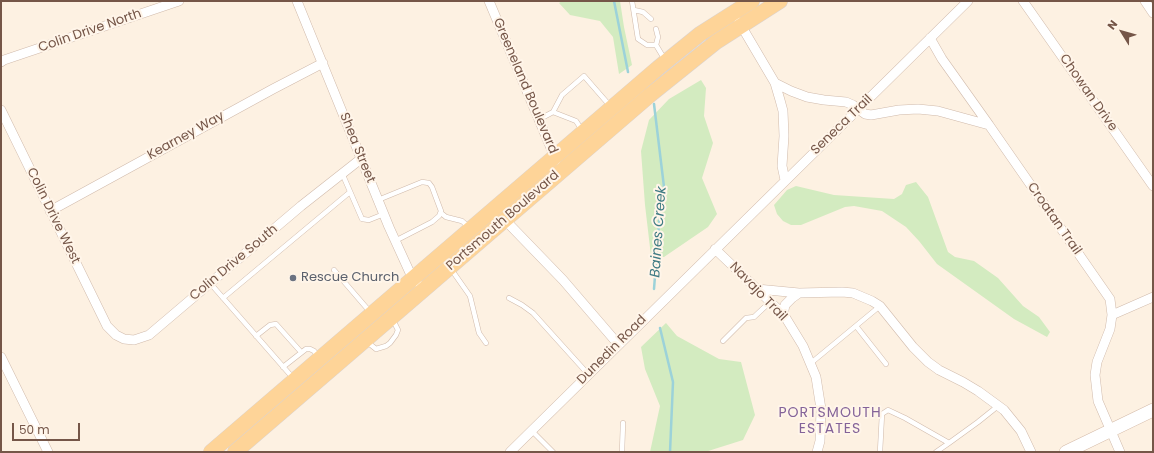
<!DOCTYPE html>
<html>
<head>
<meta charset="utf-8">
<style>
	body { margin:0 }
	#map { position:relative; width:1154px; height:453px; overflow:hidden; background:#fdf1e2; font-family:Poppins,sans-serif }
	canvas { display:block }
	.frame { position:absolute; inset:0; border:2px solid #755648; pointer-events:none }
	.north { position:absolute; left:1102px; top:12px; width:40px; height:40px; -webkit-text-stroke:3px #fff5e9; paint-order:stroke; rotate:307deg; font-size:11px; font-weight:700; line-height:16px; text-align:center; color:#755648 }
	.north::after { content:''; display:block; margin:auto; width:14px; height:18px; background:#755648; clip-path:polygon(50% 0,100% 100%,50% 72%,0 100%) }
	.scale { position:absolute; left:12px; top:423px; width:68px; height:18px; box-sizing:border-box; border:2px solid #755648; border-top:0; padding-left:5px; font-size:12px; line-height:14px; white-space:nowrap; color:#755648; -webkit-text-stroke:3px #fff5e9; paint-order:stroke }
</style>
</head>
<body>
<div id="map">
<canvas width="1154" height="453"></canvas>
<div class="frame"></div>
<div class="north">N</div>
<div class="scale">50 m</div>
</div>
<script>
const c = document.querySelector('canvas').getContext('2d');
c.lineJoin = 'round';
function paint(path, color) { c.fillStyle = color; c.fill(path, 'evenodd'); }
const toPath = rows => new Path2D(rows.map(r => 'M' + r).join(''));
function stroke(path, color, width, dash) { c.strokeStyle = color; c.lineWidth = width; c.lineCap = dash ? 'butt' : 'round'; c.setLineDash(dash || []); c.stroke(path); }
function label(font, color, halo, rows, align = 'center') {
  c.font = font + ' Poppins,sans-serif'; c.lineWidth = 4; c.setLineDash([]); c.textBaseline = 'middle'; c.strokeStyle = halo; c.fillStyle = color; for (const [text, x, y, turn = 0] of rows) {
    c.save(); c.translate(x, y); c.rotate((+turn || 0) * Math.PI / 180); c.textAlign = isNaN(turn) ? turn : align; if (halo) c.strokeText(text, 0, 0); c.fillText(text, 0, 0); c.restore();
  }
}
const green = toPath([
	[562,1,620,1,624,27,632,65,619,74,613,37,600,21,570,15,559,3],
	[701,80,706,88,704,116,713,143,702,178,717,214,708,227,664,257,651,256,645,205,641,151,649,120,669,99],
	[916,182,928,197,948,252,955,257,974,261,998,278,1023,306,1039,317,1050,332,1047,337,1014,319,937,264,919,241,906,227,882,211,854,206,845,207,801,225,791,225,783,221,777,214,774,205,787,190,796,186,834,195,894,199,902,194,906,185],
	[666,323,677,336,719,359,741,362,755,415,743,440,705,452,650,452,660,406,645,369,641,347]
]);
const stream = toPath([
	[614,1,628,72],
	[654,289,660,211,664,187,654,104],
	[660,328,673,382,670,452]
]);
const lane = toPath([
	[632,1,638,39,647,45,656,45,665,60],
	[634,10,643,12,651,19],
	[656,45,658,37,656,29],
	[553,112,562,95,584,76,611,107],
	[538,120,553,112,576,121,582,130],
	[342,173,362,219,369,220,384,214],
	[378,200,422,182,429,183,432,187,441,211,439,216,432,222,395,241],
	[441,213,446,217,462,221,470,228],
	[451,269,470,296,479,333,486,343],
	[334,270,371,313],
	[210,283,293,378],
	[223,298,350,192],
	[509,298,522,305,533,313,588,374],
	[856,326,886,364],
	[256,336,270,325,276,324,301,352],
	[366,341,376,349,386,346,390,343,396,335,398,330,393,320],
	[723,341,746,318,754,317,770,302],
	[811,363,880,306],
	[283,367,306,349,310,349,314,351,319,357],
	[532,431,553,452],
	[622,452,623,423],
	[880,452,882,414,888,410,905,418,949,443,978,422,998,406],
	[936,452,949,443]
]);
const street = toPath([
	[297,1,389,227,410,273,417,282],
	[489,1,556,160],
	[1023,1,1153,186],
	[1145,1,1153,13],
	[739,22,775,83,780,100,783,111,784,136,782,166,785,180],
	[930,38,942,59,989,125],
	[1,62,4,60,179,1],
	[775,83,791,91,807,97,824,100,846,102,853,105,865,114,871,115,899,110,918,109,938,111,989,125,1110,299,1112,315],
	[1,110,107,326,116,335,124,339,134,340,149,335,301,206,362,158],
	[50,211,273,89,323,63],
	[505,220,563,280,618,344],
	[715,249,784,315,803,346,816,377,821,409,820,441,817,452],
	[757,289,799,293],
	[784,315,784,310,785,305,792,298,799,293,842,292,853,293,872,301,880,306,913,347,928,362,939,370,963,382,978,391,1004,410,1021,431,1031,452],
	[1,357,48,452],
	[510,452,968,1],
	[1120,452,1098,401,1095,375,1097,362,1110,329,1112,315,1153,297]
]);
const secondary = toPath([
	[1066,452,1153,410]
]);
const primary = toPath([
	[211,452,658,68,700,34,752,1],
	[235,452,650,95,716,42,780,1]
]);
const markers = [
	[293,278,4,"#6b7280"]
];
const streetNames = [
	["Colin Drive North",90,31,-19],
	["Greeneland Boulevard",525,86,67],
	["Chowan Drive",1088,93,55],
	["Seneca Trail",842,125,-44],
	["Kearney Way",186,136,-29],
	["Shea Street",357,148,68],
	["Colin Drive West",53,216,64],
	["Croatan Trail",1054,219,55],
	["Portsmouth Boulevard",503,221,-41],
	["Colin Drive South",234,263,-40],
	["Navajo Trail",758,292,46],
	["Dunedin Road",612,350,-45]
];
const worshipNames = [
	["Rescue Church",301,278]
];
const waterNames = [
	["Baines Creek",659,232,-86]
];
const neighbourhoodNames = [
	["PORTSMOUTH",830,413],
	["ESTATES",830,429]
];
paint(green, '#d3ebc0');
stroke(stream, '#9cd2d9', 2.5);
stroke(lane, '#d0baab', 5.5);
stroke(street, '#d0baab', 10);
stroke(secondary, '#d4baa8', 14);
stroke(primary, '#dbd3cf', 16);
stroke(lane, '#fff', 4.5);
stroke(street, '#fff', 9);
stroke(secondary, '#fff', 13);
stroke(primary, '#fed498', 15);
for (const [x, y, r, color] of markers) { const dot = new Path2D(); dot.arc(x, y, r, 0, 2 * Math.PI); c.fillStyle = color; c.fill(dot); stroke(dot, '#fff5e9', 1.5); }
label('13px', '#755648', '#fff5e9', streetNames);
label('13px', '#5b616d', '#fff5e9', worshipNames, 'left');
label('italic 14px', '#3e7a83', '#fff5e9', waterNames);
c.letterSpacing = '1px';
label('14px', '#846399', '#fff5e9', neighbourhoodNames);
c.letterSpacing = '0px';
</script>
</body>
</html>
